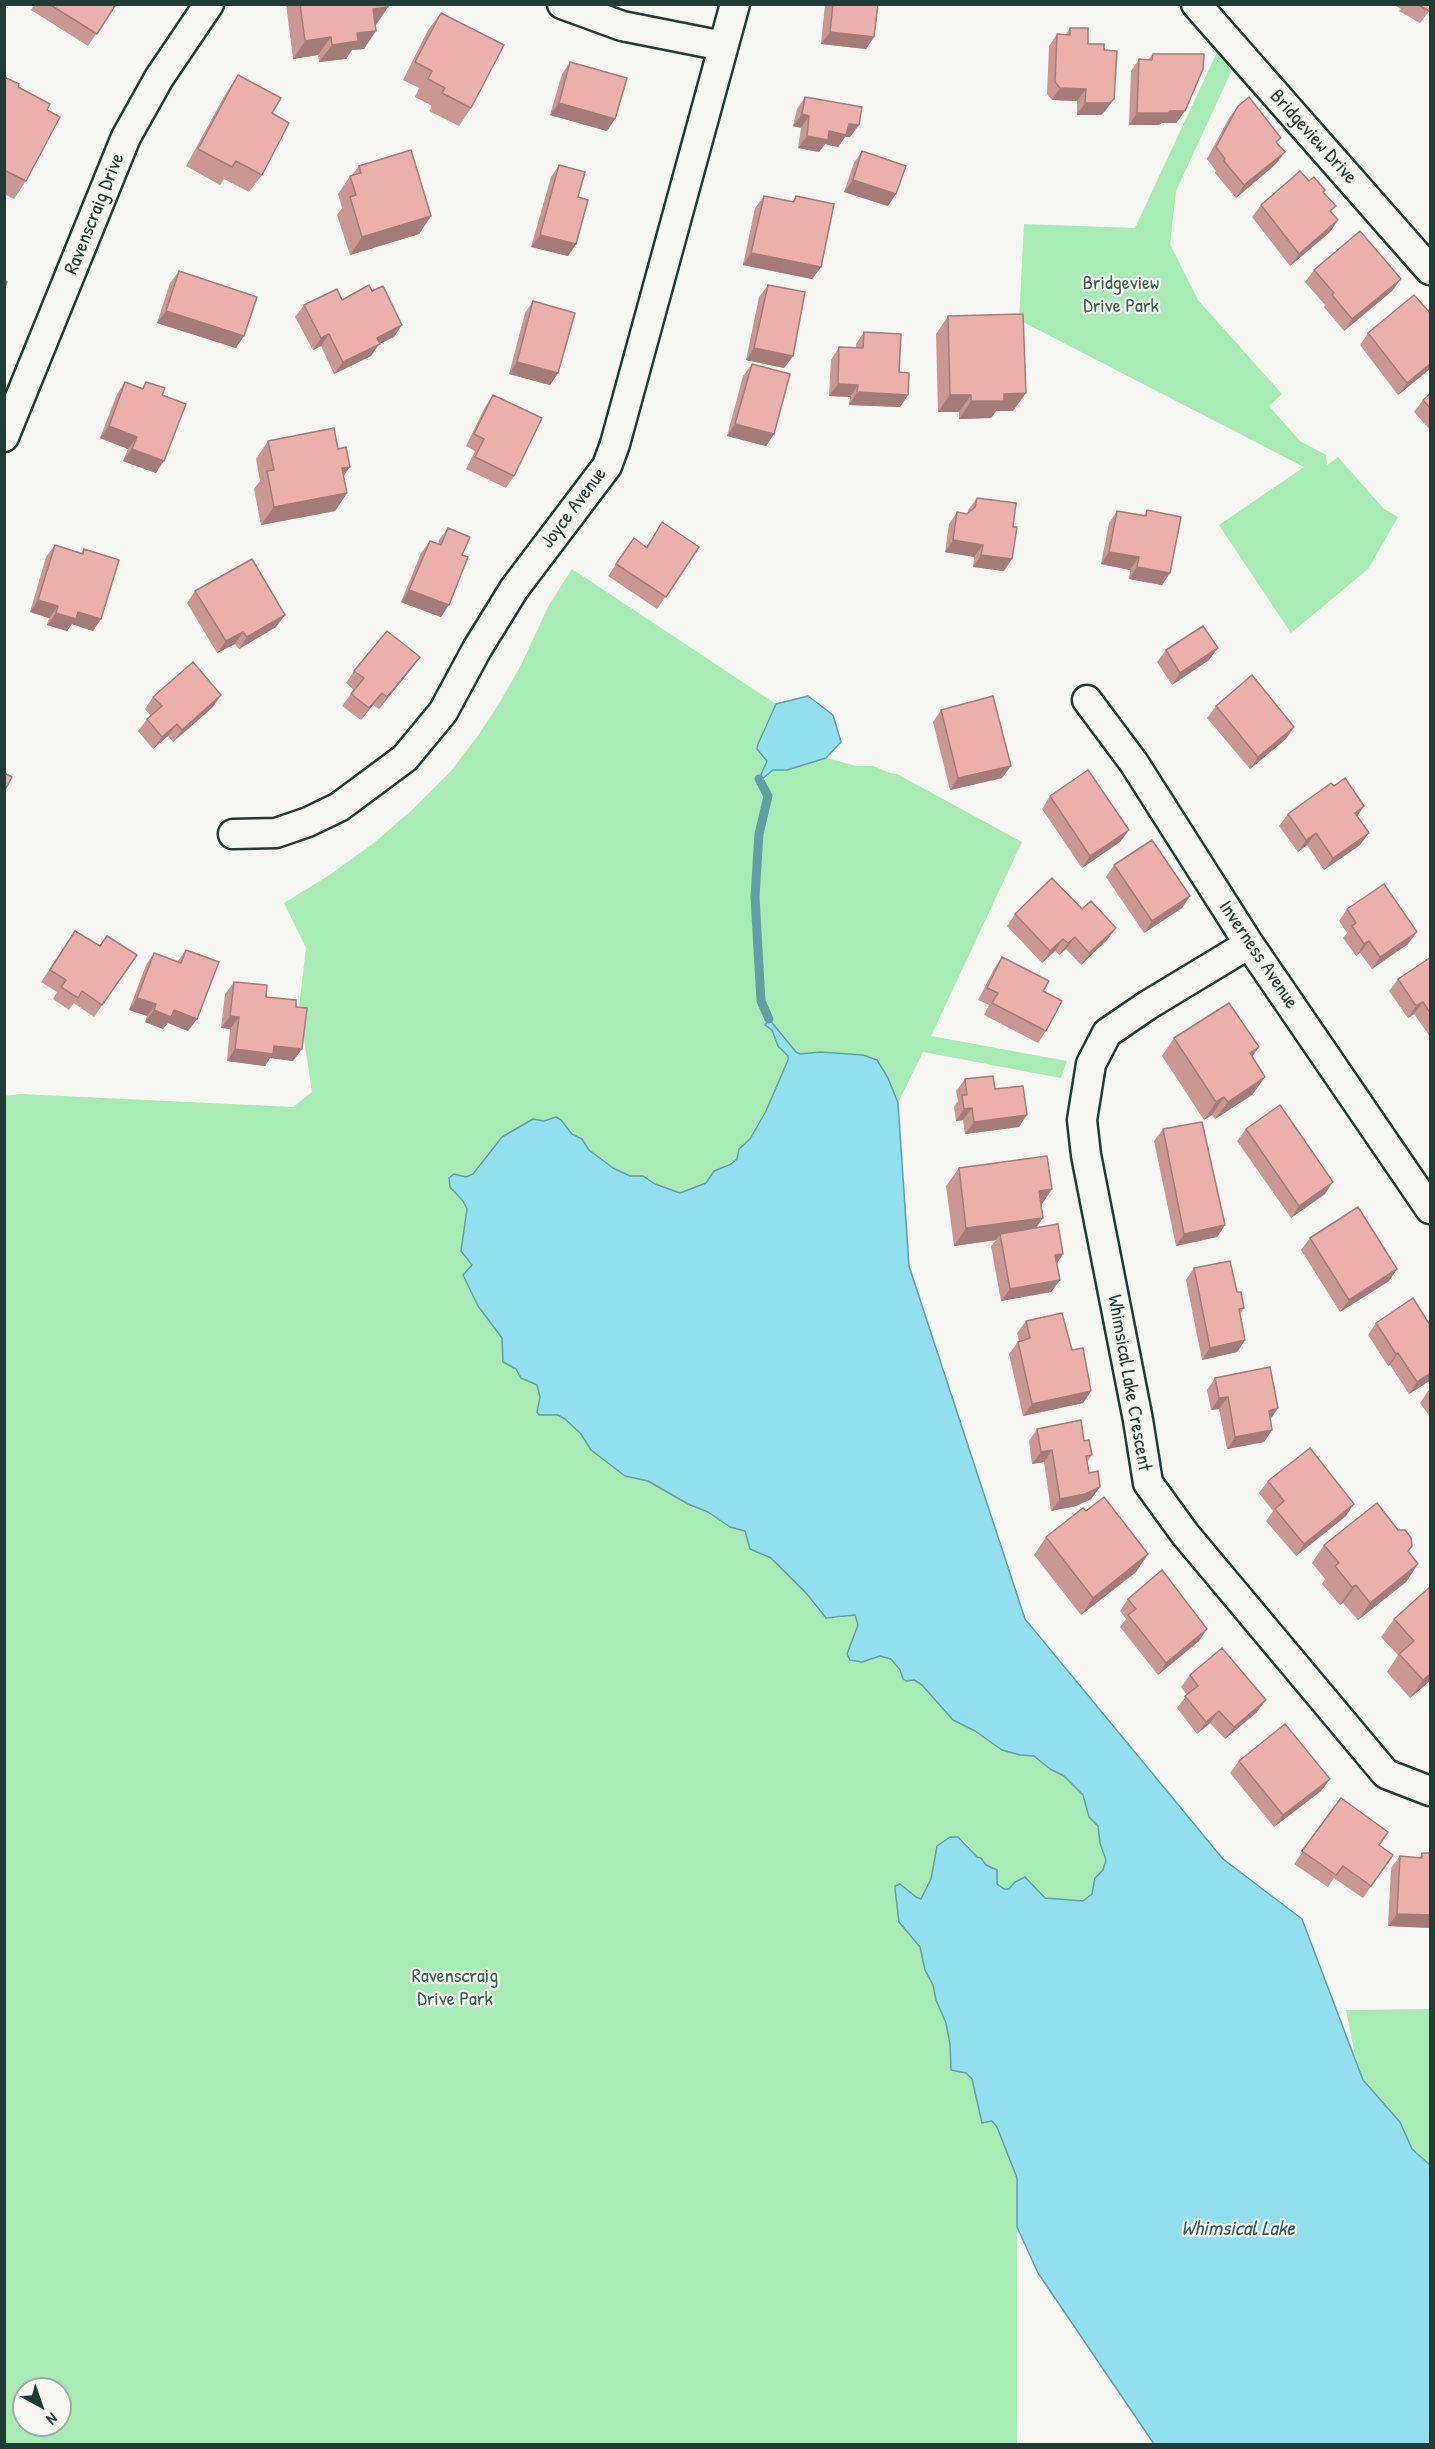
<!DOCTYPE html>
<html>
<head>
<meta charset="utf-8">
<style>
	body { margin:0 }
	#map { position:relative; width:1435px; height:2449px; overflow:hidden; background:#f6f6f2; font-family:"Patrick Hand",sans-serif }
	canvas { display:block }
	.frame { position:absolute; inset:0; border:6px solid #1f3d34; pointer-events:none }
	.north { position:absolute; left:12px; top:2377px; width:60px; height:60px; box-sizing:border-box; background:#f6f6f2; border:2px solid #a0aca6; border-radius:50%; rotate:140deg; font-size:16px; font-weight:700; line-height:24px; text-align:center; color:#1f3d34 }
	.north::after { content:''; display:block; margin:auto; width:21px; height:27px; background:#1f3d34; clip-path:polygon(50% 0,100% 100%,50% 72%,0 100%) }
</style>
</head>
<body>
<div id="map">
<canvas width="1435" height="2449"></canvas>
<div class="frame"></div>
<div class="north">N</div>
</div>
<script>
const c = document.querySelector('canvas').getContext('2d');
c.lineJoin = 'round';
function paint(path, color) { c.fillStyle = color; c.fill(path, 'evenodd'); }
const toPath = rows => new Path2D(rows.map(r => 'M' + r).join(''));
function stroke(path, color, width, dash) { c.strokeStyle = color; c.lineWidth = width; c.lineCap = dash ? 'butt' : 'round'; c.setLineDash(dash || []); c.stroke(path); }
function label(font, color, halo, rows, align = 'center') {
  c.font = font + ' "Patrick Hand",sans-serif'; c.lineWidth = 4.5; c.setLineDash([]); c.textBaseline = 'middle'; c.strokeStyle = halo; c.fillStyle = color; for (const [text, x, y, turn = 0] of rows) {
    c.save(); c.translate(x, y); c.rotate((+turn || 0) * Math.PI / 180); c.textAlign = isNaN(turn) ? turn : align; if (halo) c.strokeText(text, 0, 0); c.fillText(text, 0, 0); c.restore();
  }
}
const green = toPath([
	[1217,52,1232,70,1176,191,1170,244,1198,300,1282,394,1269,406,1300,441,1326,455,1327,465,1338,457,1384,509,1398,517,1368,569,1291,633,1219,525,1304,467,1019,320,1024,224,1135,228],
	[572,569,776,704,764,728,758,749,767,761,760,779,773,770,787,770,826,758,857,766,873,766,890,773,897,774,1022,842,931,1036,1067,1061,1061,1078,923,1052,898,1103,888,1078,820,1052,800,1054,796,1052,769,1019,778,1046,788,1056,788,1060,766,1111,750,1139,739,1149,737,1159,714,1171,706,1183,680,1193,655,1184,643,1176,630,1176,613,1168,589,1150,582,1139,572,1134,561,1120,556,1118,544,1121,533,1119,502,1137,479,1169,450,1187,463,1201,467,1209,461,1251,472,1265,463,1276,478,1306,502,1338,503,1362,516,1369,521,1378,537,1385,540,1397,537,1412,559,1415,565,1419,581,1434,591,1450,625,1476,648,1481,688,1504,708,1512,730,1527,745,1531,750,1549,771,1558,806,1593,817,1610,834,1619,855,1615,858,1625,847,1654,862,1662,880,1656,891,1659,906,1681,914,1680,922,1685,953,1720,1020,1755,1031,1754,1064,1776,1083,1795,1089,1817,1098,1826,1100,1843,1106,1860,1103,1870,1095,1878,1092,1894,1083,1901,1045,1898,1025,1878,1015,1882,1009,1889,1004,1889,997,1884,996,1870,986,1865,981,1858,977,1857,963,1839,937,1846,931,1879,921,1899,916,1897,900,1884,899,1922,920,1947,925,1970,933,1985,936,2000,946,2023,950,2044,951,2070,966,2073,972,2079,984,2124,992,2121,997,2127,1017,2178,1017,2444,5,2444,5,1096,20,1094,293,1107,312,1092,299,1007,306,948,284,903,331,874,375,842,413,809,451,771,477,737,500,702,521,665,549,605],
	[24,2389,60,2389,60,2425,24,2425],
	[1430,2009,1430,2165,1412,2149,1400,2122,1363,2080,1355,2055,1346,2010]
]);
const water = toPath([
	[808,696,833,715,841,742,826,758,787,770,773,770,762,779,759,779,767,761,757,749,758,744,776,704,808,696],
	[769,1019,796,1052,800,1054,820,1052,863,1055,877,1060,888,1078,898,1103,909,1266,1025,1619,1223,1859,1302,1919,1363,2080,1400,2122,1412,2149,1430,2165,1430,2444,1154,2444,1038,2273,1017,2227,1017,2178,997,2127,992,2121,982,2123,972,2079,966,2073,951,2070,950,2044,946,2023,936,2000,933,1985,925,1970,920,1947,899,1922,895,1889,895,1886,900,1884,916,1897,921,1899,931,1879,937,1846,950,1837,958,1837,977,1857,981,1858,986,1865,997,1870,997,1884,1004,1889,1009,1889,1015,1882,1025,1877,1045,1898,1083,1901,1092,1894,1095,1878,1103,1870,1106,1860,1100,1843,1098,1826,1089,1817,1083,1795,1064,1776,1050,1769,1034,1756,1020,1755,1002,1750,975,1731,953,1720,922,1685,914,1680,906,1681,903,1679,900,1670,891,1659,880,1656,862,1662,850,1660,847,1654,858,1625,855,1615,826,1618,806,1593,771,1558,750,1549,745,1531,730,1527,708,1512,688,1504,648,1481,625,1476,591,1450,581,1434,565,1419,558,1415,539,1415,537,1412,540,1397,537,1385,521,1378,516,1369,503,1362,502,1338,478,1306,463,1275,472,1265,461,1251,467,1209,463,1201,450,1187,449,1178,454,1174,466,1177,473,1174,502,1137,533,1119,544,1121,556,1117,561,1120,572,1134,582,1139,589,1150,613,1168,630,1176,643,1176,655,1184,680,1193,706,1183,714,1171,731,1164,737,1159,739,1149,750,1139,766,1111,788,1060,788,1056,778,1046,772,1030,765,1025,769,1019]
]);
const stream = toPath([
	[759,779,768,796,759,834,755,897,761,1001,769,1019]
]);
const minor = toPath([
	[562,4,622,26,723,46],
	[1196,4,1430,270],
	[4,437,126,137,159,78,209,4],
	[1087,700,1134,763,1249,944,1430,1209],
	[233,834,276,833,308,822,339,807,405,758,443,712,477,649,514,589,607,466,615,444,735,4],
	[1249,944,1148,1005,1107,1033,1091,1064,1082,1120,1086,1155,1138,1420,1148,1483,1185,1534,1386,1774,1430,1791]
]);
const wall = toPath([
	[35,4,116,4,88,46,31,10],
	[286,4,388,4,388,7,375,25,364,49,352,50,346,59,319,62,318,55,293,59],
	[825,4,878,4,874,37,866,49,821,44],
	[1393,4,1431,4,1429,11,1420,23,1399,11,1401,9],
	[441,13,471,108,459,126,429,111,432,106,415,97,419,88,403,80,428,30],
	[1070,28,1088,44,1104,50,1114,99,1105,111,1101,115,1077,115,1077,101,1052,100,1047,94,1049,46,1057,34,1066,34],
	[1153,54,1185,111,1176,123,1161,123,1159,125,1129,125,1131,71,1139,59,1148,60],
	[570,62,607,131,550,115,562,74],
	[238,75,272,113,262,175,249,192,224,179,220,185,186,166,226,93],
	[4,77,47,110,26,181,14,199,4,194],
	[805,97,850,137,845,137,838,147,825,144,819,152,798,148,801,128,793,126,797,109],
	[1238,106,1277,143,1276,164,1236,198,1215,173,1216,171,1207,159,1229,118],
	[862,151,888,206,844,192,854,163],
	[559,165,578,197,576,244,568,256,531,247,551,177],
	[359,166,431,216,419,234,350,255,337,215,342,208,338,194,350,176,352,175],
	[1309,181,1324,193,1332,212,1338,220,1330,232,1290,266,1252,217,1261,205],
	[764,196,792,202,796,196,821,267,812,279,743,265,755,208],
	[1314,270,1392,291,1344,331,1324,307,1325,305,1305,282],
	[179,271,236,348,157,323,170,283],
	[768,285,793,356,784,368,746,360,759,297],
	[342,300,394,337,379,344,371,356,334,374,321,346,313,350,295,317,304,305],
	[533,301,558,373,550,385,509,374,525,313],
	[948,316,1013,411,996,411,991,418,959,419,959,412,938,412,936,334],
	[864,332,899,372,908,395,900,407,849,405,850,397,829,396,831,360,839,347,856,348,856,344],
	[1368,333,1431,368,1398,395,1360,345],
	[752,364,774,434,766,446,727,436,743,376],
	[125,382,142,388,146,382,162,395,156,473,123,461,128,449,100,438,117,394],
	[1431,393,1431,431,1414,412,1423,400],
	[493,395,514,476,506,488,466,469,475,451,466,446,485,407],
	[268,441,343,476,347,493,335,511,261,525,254,489,260,481,256,459],
	[977,498,1004,571,973,567,974,557,945,552,949,524,957,512,967,514,968,513,968,510],
	[1147,510,1170,573,1162,585,1129,579,1130,570,1101,564,1109,523,1117,511,1144,515],
	[662,522,699,547,657,609,608,576,634,538,646,547],
	[448,528,441,617,401,602,421,553,430,541,438,544,439,540],
	[55,545,81,553,84,549,101,619,93,631,72,624,67,631,47,625,49,618,30,612,46,557],
	[195,591,276,627,239,649,235,644,217,653,187,603],
	[1166,650,1209,660,1172,685,1157,662],
	[411,669,379,709,373,705,361,720,342,706,354,690,346,683,354,671],
	[153,697,213,707,173,742,168,736,153,749,138,731,147,719,151,716,145,709],
	[1216,706,1286,739,1250,769,1207,718],
	[941,710,1002,778,950,790,933,722],
	[1050,796,1129,830,1120,842,1082,868,1042,809],
	[1288,814,1357,816,1360,845,1324,870,1307,845,1298,852,1279,826],
	[1114,865,1182,908,1144,933,1106,877],
	[1082,909,1116,928,1107,940,1081,965,1066,949,1059,955,1055,951,1042,963,1007,926,1015,914],
	[1347,909,1408,944,1372,969,1360,953,1356,956,1343,938,1347,933,1339,921],
	[75,931,100,946,137,955,94,1017,74,1003,69,1010,53,999,57,992,41,982],
	[186,950,188,1031,168,1023,163,1029,145,1022,147,1016,129,1010,146,965,154,953,177,962],
	[1002,957,1043,991,1046,1031,1038,1043,984,1015,989,1005,978,1000,994,969],
	[1431,957,1431,1038,1414,1014,1408,1018,1389,991,1398,979],
	[234,982,266,997,293,1061,270,1058,265,1066,227,1061,230,1029,221,1028,225,994],
	[1174,1038,1252,1057,1265,1077,1252,1095,1215,1119,1212,1115,1204,1120,1162,1056],
	[965,1079,995,1089,1019,1127,965,1134,963,1120,956,1121,954,1107,958,1101,956,1091],
	[1163,1129,1225,1225,1217,1237,1176,1246,1154,1141],
	[1246,1129,1325,1194,1291,1218,1237,1141],
	[959,1168,1052,1189,1041,1205,1043,1218,1036,1228,1063,1254,1057,1263,1060,1280,1051,1292,1001,1301,991,1246,996,1240,954,1246,946,1186],
	[1310,1238,1397,1269,1389,1281,1340,1312,1301,1250],
	[1194,1268,1244,1308,1240,1314,1245,1340,1237,1352,1202,1360,1186,1280],
	[1026,1321,1072,1350,1091,1391,1083,1403,1023,1416,1009,1354,1018,1342,1019,1341,1017,1333],
	[1376,1323,1431,1327,1431,1380,1409,1394,1390,1365,1388,1366,1368,1335],
	[1215,1378,1271,1419,1272,1430,1264,1442,1227,1449,1219,1409,1211,1410,1207,1390],
	[1431,1389,1431,1418,1420,1403,1428,1391],
	[1037,1429,1084,1441,1092,1455,1087,1462,1089,1473,1100,1487,1091,1499,1076,1506,1051,1511,1044,1462,1032,1464,1029,1441],
	[1268,1481,1346,1516,1296,1556,1266,1521,1273,1511,1259,1493],
	[1086,1511,1148,1554,1136,1572,1081,1615,1034,1555,1046,1537],
	[1324,1545,1408,1552,1418,1564,1406,1582,1358,1620,1343,1603,1340,1605,1322,1584,1325,1579,1312,1563],
	[1431,1586,1431,1680,1410,1698,1387,1672,1398,1655,1381,1637,1394,1619],
	[1128,1599,1199,1641,1158,1675,1120,1627,1126,1619,1120,1611],
	[1190,1675,1257,1712,1225,1739,1210,1723,1197,1734,1177,1708,1187,1695,1181,1687],
	[1239,1761,1330,1779,1321,1791,1274,1827,1230,1773],
	[1341,1798,1379,1845,1393,1855,1363,1898,1334,1878,1328,1887,1294,1864],
	[1422,1853,1431,1928,1388,1926,1391,1868,1400,1856,1419,1858]
]);
const shadedWall = toPath([
	[388,7,376,25,361,26,373,9],
	[376,31,364,49,352,50,346,59,319,62,332,45,357,33],
	[830,32,874,37,866,49,821,44],
	[331,37,318,55,293,59,305,41],
	[1060,88,1086,89,1077,101,1052,100],
	[1114,99,1105,111,1101,115,1077,115,1085,103],
	[559,103,615,119,607,131,550,115],
	[1170,111,1185,111,1176,123,1161,123,1159,125,1129,125,1137,113],
	[802,114,809,116,801,128,793,126],
	[849,124,859,125,850,137,845,137,838,147,825,144,819,152,798,148,807,136,829,131],
	[1285,152,1276,164,1236,198,1244,185],
	[853,180,896,194,888,206,844,192],
	[431,216,419,234,350,255,362,237],
	[1338,220,1330,232,1290,266,1299,254],
	[540,235,576,244,568,256,531,247],
	[751,253,821,267,812,279,743,265],
	[1401,279,1392,291,1344,331,1352,319],
	[166,311,244,336,236,348,157,323],
	[402,325,394,337,379,344,371,356,334,374,343,362,377,338],
	[329,334,321,346,313,350,321,338],
	[754,348,793,356,784,368,746,360],
	[517,362,558,373,550,385,509,374],
	[1431,363,1431,368,1398,395,1407,383],
	[838,384,858,385,850,397,829,396],
	[857,392,908,395,900,407,849,405],
	[1026,393,1013,411,996,411,991,418,959,419,971,401,1004,394],
	[950,395,971,395,959,412,938,412],
	[735,424,774,434,766,446,727,436],
	[109,426,137,437,128,449,100,438],
	[132,449,164,461,156,473,123,461],
	[350,467,337,485,342,468],
	[347,493,335,511,261,525,274,507],
	[953,540,983,545,974,557,945,552],
	[1109,552,1139,557,1130,570,1101,564],
	[981,555,1012,559,1004,571,973,567],
	[1137,567,1170,573,1162,585,1129,579],
	[409,590,449,605,441,617,401,602],
	[38,600,58,606,49,618,30,612],
	[78,612,101,619,93,631,72,624,67,631,47,625,56,613],
	[285,615,276,627,239,649,247,637],
	[243,632,235,644,217,653,226,641],
	[1218,648,1209,660,1172,685,1180,673],
	[420,657,411,669,379,709,387,697],
	[382,693,373,705,361,720,369,708],
	[221,695,213,707,173,742,182,730],
	[177,724,168,736,153,749,162,737],
	[1294,727,1286,739,1250,769,1258,757],
	[1011,766,1002,778,950,790,958,778],
	[1364,806,1356,818,1355,813],
	[1129,830,1120,842,1082,868,1090,856],
	[1316,833,1307,845,1298,852,1306,840],
	[1369,833,1360,845,1324,870,1333,858],
	[1190,896,1182,908,1144,933,1152,921],
	[1116,928,1107,940,1081,965,1089,953],
	[1417,932,1408,944,1372,969,1380,957],
	[1075,937,1066,949,1059,955,1068,943],
	[1063,939,1055,951,1042,963,1050,951],
	[1369,941,1360,953,1356,956,1364,944],
	[137,998,156,1004,147,1016,129,1010],
	[1423,1002,1414,1014,1408,1018,1416,1006],
	[154,1010,174,1010,197,1019,188,1031,168,1023,163,1029,145,1022],
	[230,1016,239,1017,230,1029,221,1028],
	[274,1046,302,1049,293,1061,270,1058,265,1066,227,1061,235,1049],
	[1259,1047,1246,1065,1250,1053],
	[1265,1077,1252,1095,1215,1119,1228,1102],
	[1224,1097,1212,1115,1204,1120,1216,1102],
	[972,1108,963,1120,956,1121,964,1109],
	[1027,1115,1019,1127,965,1134,974,1122],
	[1333,1182,1325,1194,1291,1218,1299,1206],
	[1052,1189,1040,1207,1039,1191],
	[1043,1218,1030,1236,1000,1234,996,1240,954,1246,966,1228],
	[1225,1225,1217,1237,1176,1246,1184,1234],
	[1063,1254,1055,1266,1055,1255],
	[1397,1269,1389,1281,1340,1312,1349,1300],
	[1060,1280,1051,1292,1001,1301,1010,1289],
	[1245,1340,1237,1352,1202,1360,1210,1348],
	[1398,1353,1390,1365,1388,1366,1396,1354],
	[1431,1373,1431,1380,1409,1394,1417,1382],
	[1091,1391,1083,1403,1023,1416,1032,1404],
	[1228,1397,1219,1409,1211,1410,1219,1398],
	[1278,1408,1270,1420,1269,1411],
	[1272,1430,1264,1442,1227,1449,1235,1437],
	[1052,1450,1044,1462,1032,1464,1041,1452],
	[1100,1487,1091,1499,1076,1506,1051,1511,1060,1499],
	[1354,1504,1346,1516,1296,1556,1304,1544],
	[1148,1554,1136,1572,1081,1615,1093,1598],
	[1418,1564,1406,1582,1358,1620,1370,1603],
	[1356,1585,1343,1603,1340,1605,1352,1587],
	[1207,1629,1199,1641,1158,1675,1166,1663],
	[1431,1673,1431,1680,1410,1698,1423,1680],
	[1266,1700,1257,1712,1225,1739,1234,1727],
	[1219,1711,1210,1723,1197,1734,1206,1722],
	[1330,1779,1321,1791,1274,1827,1283,1815],
	[1397,1914,1431,1915,1431,1928,1388,1926]
]);
const building = toPath([
	[49,4,116,4,97,34,49,4],
	[300,4,388,4,388,7,373,9,376,31,357,33,358,41,332,45,331,37,305,41,300,4],
	[833,4,878,4,874,37,830,32,833,4],
	[1417,4,1431,4,1431,7,1429,11,1417,4],
	[441,13,504,45,471,108,442,93,445,88,428,79,432,71,415,62,441,13],
	[1070,28,1088,28,1088,44,1104,44,1104,50,1117,51,1114,99,1109,103,1085,103,1086,89,1060,88,1055,82,1057,34,1070,35,1070,28],
	[1153,54,1204,54,1203,69,1185,111,1170,111,1168,113,1137,113,1139,59,1152,60,1153,54],
	[570,62,627,78,615,119,559,103,570,62],
	[238,75,281,98,272,113,289,123,262,175,236,161,232,167,198,149,238,75],
	[4,77,19,84,18,87,50,104,47,110,60,117,26,181,4,170,4,77],
	[805,97,862,107,859,125,849,124,846,135,829,131,828,140,807,136,809,116,802,114,805,97],
	[1249,97,1281,138,1276,142,1285,152,1244,185,1224,161,1225,159,1216,147,1238,106,1249,97],
	[411,150,431,216,362,237,350,197,356,195,350,176,361,173,359,166,411,150],
	[862,151,906,166,896,194,853,180,862,151],
	[559,165,585,172,578,197,588,200,576,244,540,235,559,165],
	[1300,171,1309,181,1314,177,1325,190,1323,192,1336,206,1330,211,1338,220,1299,254,1261,205,1300,171],
	[764,196,794,202,796,196,834,204,821,267,751,253,764,196],
	[1360,231,1401,279,1352,319,1332,295,1334,293,1314,270,1360,231],
	[179,271,257,297,244,336,166,311,179,271],
	[4,281,7,282,4,290,4,281],
	[369,285,372,291,383,286,402,325,377,338,380,344,343,362,329,334,321,338,304,305,337,289,342,300,369,285],
	[768,285,805,292,793,356,754,348,768,285],
	[1414,295,1431,314,1431,363,1407,383,1368,333,1414,295],
	[533,301,575,313,558,373,517,362,533,301],
	[1023,314,1026,393,1004,394,1004,401,971,401,971,395,950,395,948,316,1023,314],
	[864,332,901,334,899,372,909,373,908,395,857,392,858,385,838,384,839,347,863,348,864,332],
	[752,364,790,374,774,434,735,424,752,364],
	[125,382,143,389,146,382,165,388,162,395,186,404,164,461,132,449,137,437,109,426,125,382],
	[1431,393,1431,409,1423,400,1431,393],
	[493,395,542,418,514,476,475,457,484,439,474,434,493,395],
	[334,428,338,449,346,447,350,467,342,468,347,493,274,507,267,471,274,470,268,441,334,428],
	[977,498,1016,503,1013,527,1017,527,1012,559,981,555,983,545,953,540,957,512,967,514,975,507,977,498],
	[1147,510,1181,517,1170,573,1137,567,1139,557,1109,552,1117,511,1146,516,1147,510],
	[662,522,699,547,666,597,616,564,634,538,647,548,662,522],
	[448,528,470,537,462,555,468,557,449,605,409,590,430,541,441,545,448,528],
	[55,545,83,554,84,549,119,560,101,619,78,612,76,619,56,613,58,606,38,600,55,545],
	[252,559,285,615,247,637,243,632,226,641,195,591,252,559],
	[1203,626,1218,648,1180,673,1166,650,1203,626],
	[387,631,420,657,387,697,382,693,369,708,351,694,364,678,354,671,387,631],
	[193,662,221,695,182,730,177,724,162,737,147,719,162,706,153,697,193,662],
	[1252,675,1294,727,1258,757,1216,706,1252,675],
	[993,696,1011,766,958,778,941,710,993,696],
	[1088,770,1129,830,1090,856,1050,796,1088,770],
	[4,773,12,777,4,792,4,773],
	[1345,778,1364,806,1355,813,1369,833,1333,858,1316,833,1306,840,1288,814,1331,783,1334,786,1345,778],
	[1152,840,1190,896,1152,921,1114,865,1152,840],
	[1052,878,1082,909,1091,901,1116,928,1089,953,1075,937,1068,943,1063,939,1050,951,1015,914,1052,878],
	[1384,884,1417,932,1380,957,1369,941,1364,944,1352,926,1356,923,1347,909,1384,884],
	[75,931,100,946,107,936,137,955,102,1005,82,991,78,998,61,987,66,980,50,970,75,931],
	[186,950,219,962,197,1019,174,1010,171,1017,154,1010,156,1004,137,998,154,953,181,963,186,950],
	[1002,957,1049,981,1043,991,1062,1001,1046,1031,992,1003,998,993,987,988,1002,957],
	[1431,957,1431,1014,1423,1002,1416,1006,1398,979,1431,957],
	[234,982,267,985,266,997,296,1000,296,1007,307,1008,302,1049,274,1046,273,1054,235,1049,239,1017,230,1016,234,982],
	[1229,1003,1259,1047,1250,1053,1265,1077,1228,1102,1224,1097,1216,1102,1174,1038,1229,1003],
	[993,1076,995,1089,1023,1086,1027,1115,974,1122,972,1108,964,1109,962,1095,967,1095,965,1079,993,1076],
	[1280,1105,1333,1182,1299,1206,1246,1129,1280,1105],
	[1202,1122,1225,1225,1184,1234,1163,1129,1202,1122],
	[1047,1156,1052,1189,1039,1191,1043,1218,966,1228,959,1168,1047,1156],
	[1358,1207,1397,1269,1349,1300,1310,1238,1358,1207],
	[1058,1224,1063,1254,1055,1255,1060,1280,1010,1289,1000,1234,1058,1224],
	[1230,1261,1237,1292,1241,1292,1244,1308,1239,1309,1245,1340,1210,1348,1194,1268,1230,1261],
	[1413,1298,1431,1327,1431,1373,1417,1382,1398,1353,1396,1354,1376,1323,1413,1298],
	[1062,1313,1072,1350,1083,1348,1091,1391,1032,1404,1018,1342,1030,1338,1026,1321,1062,1313],
	[1270,1367,1278,1408,1269,1411,1272,1430,1235,1437,1228,1397,1219,1398,1215,1378,1270,1367],
	[1081,1420,1084,1441,1089,1440,1092,1455,1086,1456,1089,1473,1098,1471,1100,1487,1085,1494,1060,1499,1052,1450,1041,1452,1037,1429,1081,1420],
	[1310,1448,1354,1504,1304,1544,1275,1509,1284,1501,1268,1481,1310,1448],
	[1104,1497,1148,1554,1093,1598,1046,1537,1083,1508,1086,1511,1104,1497],
	[1377,1503,1398,1530,1405,1530,1411,1538,1412,1546,1408,1551,1418,1564,1370,1603,1356,1585,1352,1587,1335,1566,1339,1563,1324,1545,1377,1503],
	[1162,1570,1207,1629,1166,1663,1128,1615,1136,1609,1128,1599,1162,1570],
	[1431,1586,1431,1673,1423,1680,1399,1654,1414,1641,1394,1619,1431,1586],
	[1222,1648,1266,1700,1234,1727,1219,1711,1206,1722,1185,1696,1198,1686,1190,1675,1222,1648],
	[1285,1724,1330,1779,1283,1815,1239,1761,1285,1724],
	[1341,1798,1388,1832,1379,1845,1393,1855,1371,1886,1343,1866,1336,1875,1302,1851,1341,1798],
	[1422,1853,1431,1853,1431,1915,1397,1914,1400,1856,1422,1858,1422,1853]
]);
const streetNames = [
	["Bridgeview Drive",1313,137,48],
	["Ravenscraig Drive",95,214,-68],
	["Joyce Avenue",574,508,-53],
	["Inverness Avenue",1258,955,56],
	["Whimsical Lake Crescent",1129,1383,80]
];
const parkNames = [
	["Bridgeview",1121,284],
	["Drive Park",1121,307],
	["Ravenscraig",455,1977],
	["Drive Park",455,2000]
];
const waterNames = [
	["Whimsical Lake",1238,2229]
];
paint(green, '#a9ebb4');
paint(water, '#91dfef');
stroke(water, '#639ea4', 1.5);
stroke(stream, '#639ea4', 9);
stroke(minor, '#1f3d34', 33);
stroke(minor, '#f6f6f2', 28);
paint(wall, '#ca9795');
paint(shadedWall, '#a47b79');
paint(building, '#ebb0ad');
stroke(building, '#a47b79', 1.5);
label('20px', '#1f3d34', '#f6f6f2', streetNames);
label('20px', '#3b604e', '#f6f6f2', parkNames);
label('italic 21px', '#365d59', '#f6f6f2', waterNames);
</script>
</body>
</html>
